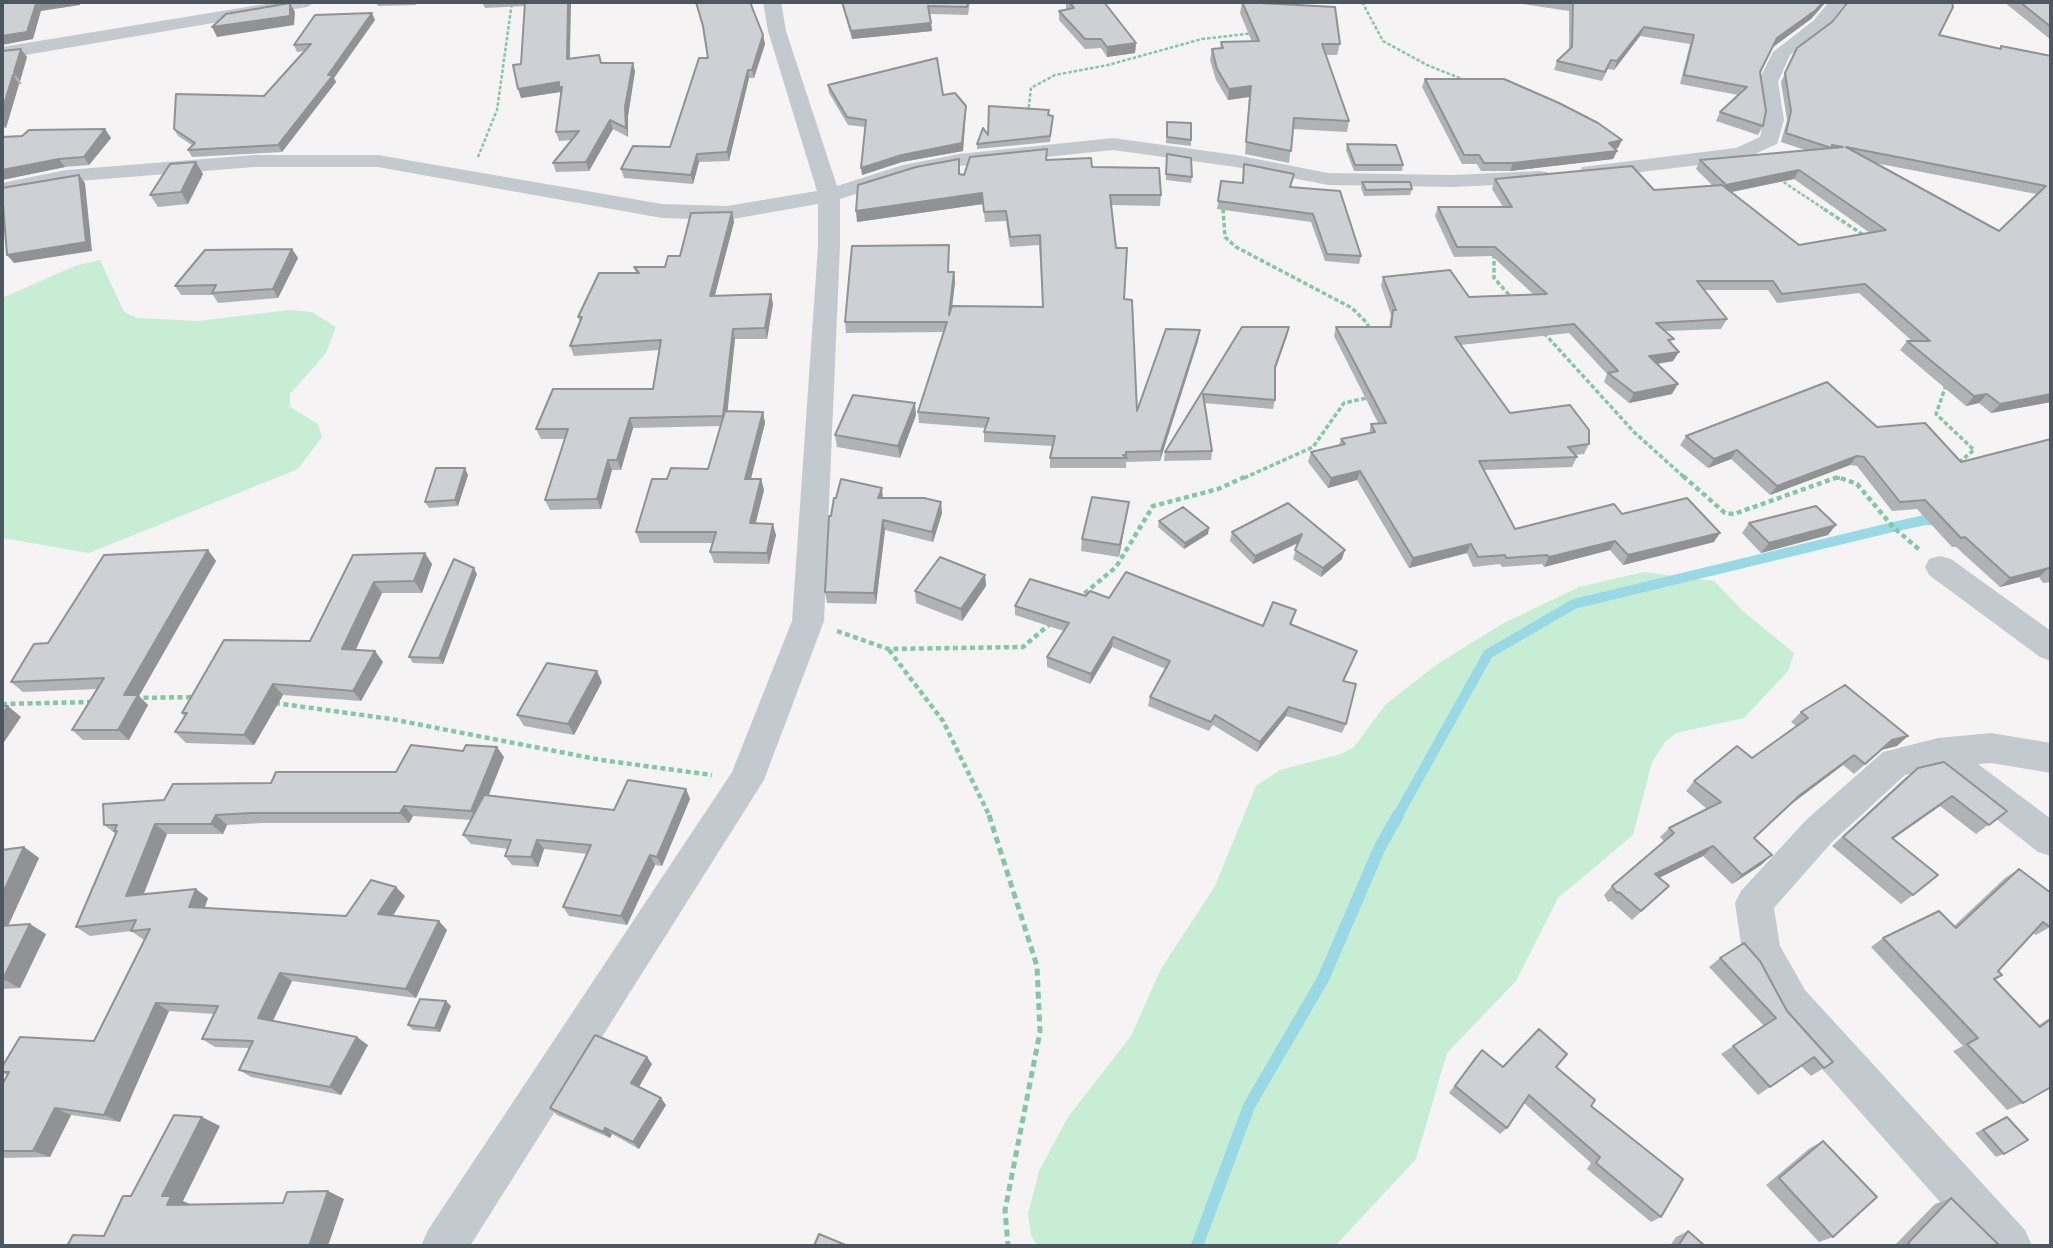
<!DOCTYPE html>
<html>
<head>
<meta charset="utf-8">
<style>
	body { margin:0 }
	#map { position:relative; width:2053px; height:1248px; overflow:hidden; background:#f5f3f3; font-family:Jost,sans-serif }
	canvas { display:block }
	.frame { position:absolute; inset:0; border:4px solid #4c575f; pointer-events:none }
</style>
</head>
<body>
<div id="map">
<canvas width="2053" height="1248"></canvas>
<div class="frame"></div>
</div>
<script>
const c = document.querySelector('canvas').getContext('2d');
c.lineJoin = 'round';
function paint(path, color) { c.fillStyle = color; c.fill(path, 'evenodd'); }
const toPath = rows => new Path2D(rows.map(r => 'M' + r).join(''));
function stroke(path, color, width, dash) { c.strokeStyle = color; c.lineWidth = width; c.lineCap = dash ? 'butt' : 'round'; c.setLineDash(dash || []); c.stroke(path); }
const green = toPath([
	[100,260,124,312,137,318,198,321,290,310,312,312,336,327,326,353,290,394,290,407,318,424,322,437,298,469,89,553,2,538,2,298,75,266],
	[1644,572,1714,581,1744,612,1794,653,1788,671,1744,718,1676,733,1665,742,1652,762,1633,835,1558,898,1516,981,1447,1053,1416,1159,1335,1246,1038,1246,1031,1236,1028,1214,1039,1171,1068,1117,1131,1036,1161,969,1215,886,1256,786,1280,770,1341,754,1354,747,1386,704,1436,665,1502,624,1579,587]
]);
const streamFar1 = toPath([
	[1397,817,1488,654,1574,604,1893,527,1925,520,1940,520]
]);
const stream = toPath([
	[1197,1246,1249,1106,1323,979,1380,847,1398,815]
]);
const pathFar3 = toPath([
	[1362,2,1383,41,1427,65,1462,79],
	[1028,113,1031,88,1055,75,1108,65,1202,39,1255,33],
	[478,157,497,110,512,2],
	[1779,179,1827,211],
	[1223,211,1224,206]
]);
const pathFar2 = toPath([
	[1223,209,1225,237,1236,247,1352,308,1367,323,1370,331],
	[1824,209,1865,236],
	[1494,254,1494,278,1512,298],
	[1544,333,1634,432,1685,478],
	[1948,387,1945,388,1936,414,1974,450,1958,463],
	[1244,478,1313,447,1344,403,1371,397],
	[1836,478,1840,478]
]);
const pathFar1 = toPath([
	[1683,476,1725,513,1734,514,1838,477,1857,484,1893,527,1921,551],
	[1078,599,1116,567,1153,506,1218,489,1247,476],
	[837,631,888,649,1023,647,1051,623],
	[889,650,943,721,990,817],
	[135,698,197,697],
	[275,703,391,719,601,760,712,775],
	[2,704,92,702]
]);
const path = toPath([
	[989,815,1037,966,1040,1032,1005,1210,1008,1246]
]);
const minor = toPath([
	[277,2,316,2,307,7,2,59,2,47,277,2],
	[763,2,781,2,786,31,837,186,903,165,959,154,1113,138,1236,155,1328,173,1454,175,1539,171,1547,172,1550,177,1547,182,1539,183,1454,187,1328,185,1236,167,1113,150,959,166,916,175,840,199,840,246,824,621,764,780,470,1246,421,1246,428,1230,732,772,792,621,818,246,818,204,727,220,662,218,378,167,254,167,66,182,2,196,2,183,66,170,254,155,378,155,662,204,727,206,817,191,768,31,763,2],
	[1829,2,1847,2,1825,29,1790,55,1778,82,1784,120,1777,144,1741,160,1590,178,1582,177,1579,172,1582,167,1590,166,1736,148,1760,137,1764,120,1758,82,1773,52,1813,21,1829,2],
	[1940,556,1951,559,2051,631,2051,661,2040,657,1929,575,1925,567,1929,559,1940,556],
	[1991,733,2051,743,2051,773,1991,763,1978,764,2051,819,2051,856,2038,852,1933,769,1905,775,1832,842,1774,908,1780,946,1805,990,2025,1230,2032,1246,1979,1246,1777,1018,1742,951,1735,903,1741,891,1806,820,1883,752,1938,738,1991,733]
]);
const wall = toPath([
	[376,2,415,2,416,5,378,6],
	[482,2,571,2,570,59,602,63,635,71,628,116,628,137,613,129,589,171,556,172,553,163,572,140,559,141,556,132,561,94,560,92,521,98,521,64,525,6,485,8],
	[695,2,750,2,763,35,765,44,754,78,749,78,729,161,699,162,693,184,624,178,621,169,670,147,708,58,704,31],
	[841,2,970,2,968,15,930,14,932,31,852,39],
	[1066,2,1104,2,1136,43,1135,53,1107,57,1101,48,1085,49,1059,20,1059,11,1067,10,1066,8],
	[1242,2,1340,44,1337,55,1326,55,1349,121,1347,132,1293,129,1289,163,1245,154,1249,97,1228,100,1216,80,1210,60,1212,49,1220,48,1221,42,1252,42,1240,13],
	[1509,2,1826,2,1811,19,1773,47,1760,72,1763,126,1758,135,1716,121,1720,112,1738,95,1680,84,1690,44,1640,36,1614,70,1608,69,1602,81,1554,70,1557,61,1569,50,1569,11],
	[2004,2,2051,2,2051,40],
	[375,20,334,78,336,82,282,152,192,157,188,150,192,145,178,136,174,129,264,96,304,51,297,52,294,45],
	[1939,35,1999,49,2001,46,2051,56,2051,402,1991,413,1979,403,1966,406,1900,350,1907,341,1912,341,1859,293,1777,303,1768,290,1705,290,1727,319,1721,329,1665,331,1671,344,1673,361,1657,364,1672,394,1629,403,1604,382,1607,374,1569,333,1461,345,1510,413,1589,444,1584,454,1575,455,1577,457,1572,467,1484,470,1515,529,1622,514,1714,542,1623,565,1610,550,1544,567,1542,564,1502,567,1500,564,1473,567,1467,553,1409,568,1357,480,1328,488,1308,462,1311,452,1339,445,1341,439,1369,434,1371,424,1378,423,1334,336,1336,327,1389,327,1391,315,1381,286,1383,277,1469,297,1534,295,1492,256,1454,257,1435,216,1438,207,1503,207,1492,189,1495,179,1654,190,1712,185,1696,169,1700,160,1805,150,1781,142,1787,120,1781,82,1797,48],
	[1875,163,2036,194,1999,231],
	[1794,179,1870,233,1799,245,1732,192],
	[2,51,27,57,20,81,22,84,19,84,6,128,2,127],
	[1425,79,1618,148,1615,149,1617,151,1613,159,1510,171,1481,171,1477,164,1462,164,1422,87],
	[828,85,943,95,966,113,963,151,902,162,862,175,865,127,848,125,829,93],
	[1049,110,1049,115,1053,121,1050,142,977,149,977,144,988,135],
	[1167,128,1191,140,1191,146,1166,143],
	[105,129,111,138,89,165,65,167,2,180,2,137],
	[1347,144,1403,165,1402,171,1354,171,1346,150],
	[1047,160,1092,167,1161,195,1160,206,1111,205,1124,299,1137,411,1200,330,1198,341,1160,461,1126,462,1126,468,1050,468,1050,458,1052,446,984,442,984,432,985,428,919,423,918,412,944,332,846,333,845,322,949,245,949,272,954,272,955,282,952,307,1043,307,1039,245,1010,247,1006,221,985,222,983,204,857,222,960,174,964,175],
	[1166,160,1192,177,1191,183,1166,180],
	[1244,164,1291,187,1361,256,1359,264,1325,261,1311,222,1217,209,1221,181,1242,183],
	[203,174,188,204,158,207,150,195],
	[1362,182,1412,189,1410,195,1364,196,1361,188],
	[732,212,734,222,715,295,773,304,767,339,735,339,727,411,763,412,765,423,751,479,761,479,764,490,755,523,776,535,769,564,714,563,710,552,713,543,640,543,636,532,667,479,708,469,721,426,633,428,621,470,612,470,601,509,550,510,545,500,565,439,541,439,536,429,653,389,659,350,574,356,570,346,580,322,578,317,636,273,634,267,665,267],
	[292,249,298,258,278,298,218,303,213,295,181,295,175,286],
	[1242,327,1289,327,1287,336,1275,370,1275,400,1273,409,1204,403,1212,451,1211,460,1164,461,1165,452],
	[916,415,900,458,837,447,835,435],
	[1877,427,1961,462,2051,439,2051,582,2043,583,2039,577,2000,587,1956,547,1952,547,1917,509,1892,511,1857,466,1850,465,1770,495,1731,459,1708,468,1680,445,1686,436],
	[468,475,458,506,429,508,425,502],
	[883,498,941,502,942,513,933,542,885,530,876,604,827,603,825,592,831,516],
	[1288,503,1342,559,1321,577,1293,559,1298,543,1253,564,1230,541,1232,532],
	[1127,514,1119,557,1081,551,1082,539],
	[1159,521,1208,534,1184,549,1158,527],
	[1749,523,1828,535,1761,553,1742,533],
	[208,550,216,561,139,696,148,705,129,740,83,740,72,730,97,689,23,692,11,682,48,643],
	[353,555,432,564,422,593,382,593,355,650,383,662,361,701,283,695,254,745,186,743,175,732,185,717,182,713,310,641],
	[477,574,443,664,413,663,409,657],
	[985,575,986,586,962,621,916,603,915,591],
	[1086,596,1109,598,1263,626,1293,620,1291,625,1357,651,1344,681,1346,724,1342,733,1286,716,1257,752,1213,725,1209,731,1148,706,1150,697,1166,669,1112,647,1090,684,1047,667,1047,657,1064,631,1015,615,1015,606],
	[602,682,574,735,524,726,517,715],
	[1801,712,1897,746,1881,750,1854,774,1843,765,1790,805,1754,838,1772,855,1761,865,1732,884,1703,856,1659,878,1669,886,1632,920,1611,901,1608,902,1604,895,1612,886,1664,841,1660,837,1669,828,1707,809,1686,791,1694,781,1752,758,1796,726,1791,722],
	[504,757,489,795,614,810,686,789,690,799,662,866,655,865,627,925,569,916,563,907,587,854,544,849,538,867,512,865,505,856,508,849,471,844,463,835,471,820,413,816,409,823,262,823,227,825,223,834,167,834,144,894,208,898,205,908,346,916,405,896,393,916,447,930,416,998,292,981,273,1021,368,1045,341,1095,251,1077,239,1070,249,1048,215,1047,202,1039,214,1014,169,1011,120,1122,71,1115,50,1157,2,1158,2,1085,7,1075,2,1073,2,1067,94,1041,144,940,131,931,90,936,76,927,116,834,104,825,164,800,271,783,396,772],
	[1906,777,2007,811,1976,834,1940,806,1893,839,1913,895,1901,904,1832,846],
	[24,847,39,858,8,926,46,934,20,988,2,989,2,850],
	[2019,869,2050,927,2036,935,2033,933,1998,971,1994,979,2039,1025,2051,1017,2051,1087,2023,1103,2007,1110,1953,1051,1963,1046,1871,947,1883,938,1954,926,2005,878],
	[1720,958,1787,1011,1824,1068,1811,1076,1801,1066,1758,1095,1721,1054,1764,1026,1709,967],
	[451,1006,440,1032,413,1030,408,1025],
	[1482,1050,1503,1067,1556,1067,1591,1106,1661,1217,1651,1222,1587,1169,1591,1163,1524,1103,1507,1128,1500,1134,1449,1093,1475,1057],
	[652,1064,639,1087,666,1105,639,1149,612,1134,610,1138,557,1115,550,1108],
	[2007,1117,2004,1154,1996,1157,1975,1133],
	[1823,1141,1833,1237,1819,1242,1766,1185,1810,1148],
	[1951,1198,2000,1246,1894,1246,1935,1204],
	[1688,1231,1705,1246,1670,1246,1676,1237]
]);
const shadedWall = toPath([
	[48,2,80,2,80,5,41,11,33,39,2,45,2,36,36,4],
	[249,2,271,2,250,4],
	[568,2,571,2,569,68,567,59],
	[1823,2,1826,2,1811,19,1773,47,1777,38],
	[290,3,295,12,294,25,217,37,212,27],
	[372,13,375,20,334,78,336,82,282,152,278,145],
	[931,23,932,31,852,39,851,31],
	[1644,27,1640,36,1614,70,1617,61],
	[763,35,765,44,754,78,752,70],
	[1136,43,1135,53,1107,57,1107,47],
	[21,49,27,57,20,81,22,84,14,72],
	[633,63,635,71,628,116,628,137,626,128,625,107],
	[748,70,749,78,729,161,727,152],
	[13,75,19,84,6,128,2,122,2,111],
	[559,82,562,87,561,96,560,92,521,98,518,89],
	[1251,86,1249,97,1228,100,1229,89],
	[966,106,963,151,902,162,862,175,861,168],
	[610,120,613,129,589,171,586,162],
	[105,129,111,138,89,165,84,157],
	[1622,140,1618,148,1605,151,1609,143],
	[1617,151,1613,159,1510,171,1513,163],
	[697,154,699,162,693,184,691,175],
	[59,159,65,167,2,180,2,170],
	[196,162,203,174,188,204,181,192],
	[1799,170,1794,179,1721,194,1726,185],
	[79,175,85,183,92,251,14,263,7,255],
	[982,193,983,204,857,222,856,211],
	[732,212,734,222,712,306,710,296],
	[292,249,298,258,278,298,273,289],
	[954,272,955,282,950,325,949,315],
	[771,294,773,304,767,339,765,328],
	[1289,327,1287,336,1273,376,1275,367],
	[733,329,735,339,726,426,723,416],
	[1200,330,1198,341,1160,461,1161,451],
	[1679,352,1673,361,1644,366,1649,356],
	[1678,384,1672,394,1629,403,1634,393],
	[1987,394,1979,403,1966,406,1974,396],
	[2051,394,2051,402,1991,413,2000,404],
	[915,403,916,415,900,458,898,446],
	[763,412,765,423,748,490,745,479],
	[630,418,633,428,621,470,617,460],
	[1737,450,1731,459,1708,468,1714,459],
	[1857,456,1850,465,1770,495,1777,486],
	[608,460,612,470,601,509,597,499],
	[465,468,468,475,458,506,455,500],
	[1360,471,1357,480,1328,488,1331,478],
	[761,479,764,490,753,534,750,523],
	[882,488,883,499,878,498],
	[941,502,942,513,933,542,932,532],
	[1129,502,1127,514,1119,557,1120,545],
	[883,520,885,530,876,604,874,593],
	[773,524,776,535,769,564,767,553],
	[1836,525,1828,535,1761,553,1769,543],
	[1209,528,1208,534,1184,549,1185,543],
	[1720,533,1714,542,1623,565,1628,555],
	[1302,534,1300,542,1253,564,1255,556],
	[1615,541,1610,550,1544,567,1549,557],
	[1471,544,1467,553,1409,568,1413,558],
	[208,550,216,561,139,696,148,705,129,740,118,730,124,695],
	[1345,550,1342,559,1321,577,1323,568],
	[425,553,432,564,422,593,414,581],
	[474,568,477,574,443,664,439,658],
	[2049,568,2039,577,2000,587,2010,578],
	[985,575,986,586,962,621,961,609],
	[374,582,382,593,351,660,342,649],
	[1113,637,1112,647,1090,684,1091,674],
	[375,651,383,662,361,701,353,691],
	[597,671,602,682,574,735,568,724],
	[273,684,283,695,254,745,244,735],
	[8,706,21,717,2,745,2,714],
	[1289,707,1286,716,1257,752,1260,742],
	[1908,736,1897,746,1881,750,1854,774,1892,740],
	[497,747,504,757,478,821,471,811],
	[1854,755,1843,765,1790,805,1800,795],
	[686,789,690,799,662,866,657,857],
	[1952,796,1940,806,1880,848,1892,838],
	[404,806,413,816,409,823,400,813],
	[216,815,227,825,223,834,211,824],
	[155,824,167,834,139,905,126,896],
	[537,840,544,849,538,867,531,857],
	[1713,846,1703,856,1647,884,1655,874],
	[24,847,39,858,3,937,2,936,2,895],
	[650,855,655,865,627,925,621,916],
	[1772,855,1761,865,1732,884,1742,875],
	[396,887,405,896,388,923,378,914],
	[196,889,208,898,201,916,189,907],
	[439,921,447,930,416,998,406,989],
	[30,924,46,934,20,988,3,979],
	[280,973,292,981,270,1026,258,1018],
	[446,1001,451,1006,440,1032,435,1028],
	[156,1003,169,1011,120,1122,104,1115],
	[357,1037,368,1045,341,1095,330,1087],
	[647,1057,652,1064,637,1090,631,1083],
	[661,1098,666,1105,639,1149,633,1142],
	[55,1108,71,1115,50,1157,33,1151],
	[202,1117,220,1126,183,1201,190,1204,187,1213,167,1205,162,1196],
	[605,1128,612,1134,610,1138,603,1132],
	[328,1191,344,1199,328,1246,309,1246]
]);
const building = toPath([
	[2,2,48,2,36,4,27,32,2,36,2,2],
	[525,2,568,2,567,59,599,55,601,63,633,63,625,107,626,128,610,120,586,162,553,163,579,131,556,132,562,87,559,87,559,82,518,89,513,65,521,64,525,2],
	[696,2,750,2,763,35,752,70,748,70,727,152,697,154,691,175,621,169,633,146,670,147,699,58,708,58,703,26,696,2],
	[842,2,968,2,967,7,928,6,931,23,851,31,842,2],
	[1069,2,1104,2,1136,43,1107,47,1101,39,1085,39,1059,11,1074,8,1069,2],
	[1242,2,1335,7,1340,44,1322,44,1349,121,1294,118,1291,151,1246,142,1251,86,1229,89,1217,69,1212,49,1223,48,1221,42,1259,41,1242,2],
	[1567,2,1823,2,1816,10,1777,38,1760,72,1766,111,1763,126,1720,112,1747,87,1684,75,1694,35,1644,27,1617,61,1611,60,1605,72,1557,61,1572,47,1573,3,1567,2],
	[1848,2,1952,2,1953,7,1939,35,2001,49,2001,46,2051,56,2051,394,2000,404,1987,394,1974,396,1907,341,1930,341,1865,284,1782,294,1773,281,1697,281,1727,319,1656,323,1674,339,1668,340,1679,352,1649,356,1678,384,1634,393,1608,373,1618,371,1574,324,1455,337,1510,413,1570,405,1589,430,1589,444,1568,447,1577,457,1479,461,1515,529,1614,504,1622,514,1687,498,1720,533,1628,555,1615,541,1549,557,1547,555,1506,558,1505,555,1478,557,1471,544,1413,558,1360,471,1331,478,1311,452,1345,444,1341,439,1375,432,1371,424,1386,423,1336,327,1391,327,1393,310,1396,310,1383,277,1450,270,1469,297,1547,294,1495,247,1457,247,1438,207,1512,207,1495,179,1632,166,1654,190,1722,185,1799,245,1886,230,1799,170,1726,185,1700,160,1843,147,1832,145,1831,148,1786,133,1791,111,1785,73,1797,48,1832,22,1848,2],
	[1846,147,2046,186,1999,231,1846,147],
	[2020,2,2051,2,2051,27,2020,2],
	[290,3,290,16,212,27,226,14,290,3],
	[372,13,328,75,333,75,278,145,188,150,195,143,174,129,176,94,264,96,311,44,294,45,315,15,372,13],
	[21,49,14,72,15,75,13,75,2,111,2,51,21,49],
	[937,58,943,95,955,93,966,106,962,143,902,155,861,168,866,120,847,117,828,85,937,58],
	[1425,79,1504,79,1559,103,1598,123,1622,140,1609,143,1617,151,1513,163,1484,163,1479,155,1464,155,1425,79],
	[989,106,1049,110,1048,115,1053,116,1050,136,977,144,983,128,988,135,989,106],
	[1167,122,1191,123,1191,140,1167,137,1167,122],
	[105,129,84,157,59,159,2,170,2,137,22,136,29,130,105,129],
	[1347,144,1396,145,1403,165,1355,165,1347,144],
	[1047,149,1046,160,1091,158,1092,167,1159,168,1161,195,1110,195,1116,248,1127,248,1124,299,1132,300,1137,411,1166,329,1200,330,1161,451,1126,452,1126,455,1123,455,1127,458,1050,458,1055,436,984,432,989,418,918,412,947,322,845,322,852,246,949,245,948,272,954,272,949,315,952,306,1043,307,1040,235,1010,237,1006,211,984,212,982,193,856,211,858,185,916,167,959,159,959,174,964,175,970,157,1047,149],
	[1167,154,1191,158,1192,177,1166,174,1167,154],
	[196,162,181,192,150,195,170,164,196,162],
	[1244,164,1294,174,1290,187,1340,191,1361,256,1327,254,1313,214,1218,201,1221,181,1243,183,1244,164],
	[79,175,86,242,7,255,3,204,2,204,2,188,79,175],
	[1362,182,1410,182,1412,189,1366,190,1362,182],
	[732,212,710,296,771,294,765,328,733,329,723,416,630,418,617,460,608,460,597,499,545,500,568,429,536,429,553,389,653,389,661,340,570,346,582,317,578,317,599,273,639,273,634,267,665,267,668,256,680,256,691,213,732,212],
	[292,249,273,289,212,293,216,285,175,286,205,250,292,249],
	[1242,327,1289,327,1275,367,1275,400,1203,394,1212,451,1165,452,1242,327],
	[1827,382,1877,427,1925,423,1961,462,2051,439,2051,571,2049,568,2010,578,1965,537,1961,538,1925,500,1900,502,1864,457,1857,456,1777,486,1737,450,1714,459,1686,436,1827,382],
	[853,395,915,403,898,446,835,435,853,395],
	[725,411,763,412,745,479,761,479,750,523,773,524,767,553,710,552,716,532,636,532,652,479,667,479,671,468,708,469,725,411],
	[436,468,465,468,455,500,425,502,436,468],
	[841,479,882,488,878,498,924,498,941,502,932,532,883,520,874,593,825,592,829,516,831,516,834,498,836,498,841,479],
	[1092,497,1129,502,1120,545,1082,539,1092,497],
	[1288,503,1345,550,1323,568,1295,550,1302,534,1255,556,1232,532,1288,503],
	[1816,506,1836,525,1769,543,1749,523,1816,506],
	[1183,507,1209,528,1185,543,1159,521,1183,507],
	[208,550,124,695,138,695,118,730,72,730,104,678,11,682,34,644,48,643,104,555,208,550],
	[425,553,414,581,374,582,342,649,375,651,353,691,273,684,244,735,175,732,187,713,182,713,224,640,310,641,353,555,425,553],
	[940,557,985,575,961,609,915,591,940,557],
	[454,559,474,568,439,658,409,657,454,559],
	[1126,572,1263,626,1273,602,1296,610,1290,624,1357,651,1343,681,1356,684,1346,724,1289,707,1260,742,1215,715,1211,722,1150,697,1170,661,1113,637,1091,674,1047,657,1069,623,1015,606,1030,579,1086,596,1090,591,1109,598,1126,572],
	[547,663,597,671,568,724,517,715,547,663],
	[1845,685,1908,736,1892,740,1865,764,1854,755,1800,795,1754,838,1772,855,1742,875,1713,846,1655,874,1669,886,1641,911,1619,892,1617,893,1612,886,1674,833,1669,828,1721,802,1694,781,1737,746,1752,758,1808,718,1801,712,1845,685],
	[2,706,8,706,2,714,2,706],
	[411,745,463,751,466,745,497,747,471,811,404,806,400,813,251,813,216,815,211,824,155,824,126,896,196,889,189,907,346,916,371,880,396,887,378,914,439,921,406,989,280,973,258,1018,357,1037,330,1087,239,1070,253,1041,202,1039,218,1006,156,1003,104,1115,55,1108,33,1151,2,1151,2,1085,9,1072,2,1072,2,1067,20,1037,94,1041,150,929,131,931,136,920,76,927,117,831,114,831,117,825,104,825,103,804,164,800,173,784,271,783,276,772,396,772,411,745],
	[1944,762,2007,811,1989,825,1952,796,1892,838,1938,875,1913,895,1843,837,1918,768,1944,762],
	[628,780,686,789,657,857,650,855,621,916,563,907,591,845,537,840,531,857,505,856,511,840,463,835,484,795,614,810,628,780],
	[24,847,2,895,2,850,24,847],
	[2019,869,2051,893,2051,926,2050,927,2043,922,1998,971,2002,975,1994,979,2040,1027,2051,1019,2051,1087,2023,1103,1967,1044,1978,1038,1883,938,1939,911,1956,928,2019,869],
	[30,924,3,979,2,979,2,926,30,924],
	[1744,943,1760,961,1787,1011,1833,1062,1824,1068,1814,1057,1770,1087,1733,1046,1776,1018,1720,958,1744,943],
	[420,999,446,1001,435,1028,408,1025,420,999],
	[1539,1029,1567,1054,1556,1067,1595,1100,1591,1106,1683,1179,1661,1217,1596,1163,1600,1157,1529,1095,1507,1128,1455,1086,1482,1050,1503,1067,1539,1029],
	[595,1035,647,1057,631,1083,661,1098,633,1142,605,1128,603,1132,550,1108,595,1035],
	[174,1115,202,1117,162,1196,171,1196,167,1205,283,1203,287,1192,328,1191,309,1246,67,1246,73,1235,104,1236,123,1196,131,1196,174,1115],
	[2007,1117,2028,1140,2004,1154,1983,1130,2007,1117],
	[1823,1141,1877,1197,1833,1237,1779,1178,1823,1141],
	[1951,1198,2000,1246,1912,1246,1908,1243,1951,1198],
	[1688,1231,1705,1246,1678,1246,1688,1231],
	[819,1234,848,1246,814,1246,819,1234]
]);
paint(green, '#c7edd4');
stroke(streamFar1, '#98d9e5', 10);
stroke(stream, '#98d9e5', 12);
stroke(pathFar3, '#82c8a2', 2.5, [3.5, 2]);
stroke(pathFar2, '#82c8a2', 3.5, [4.5, 2.5]);
stroke(pathFar1, '#82c8a2', 4.5, [5, 3.5]);
stroke(path, '#82c8a2', 5, [7, 4.5]);
paint(minor, '#c2cad0');
paint(wall, '#b0b3b6');
paint(shadedWall, '#909294');
paint(building, '#cdd0d4');
stroke(building, '#909294', 2);
</script>
</body>
</html>
